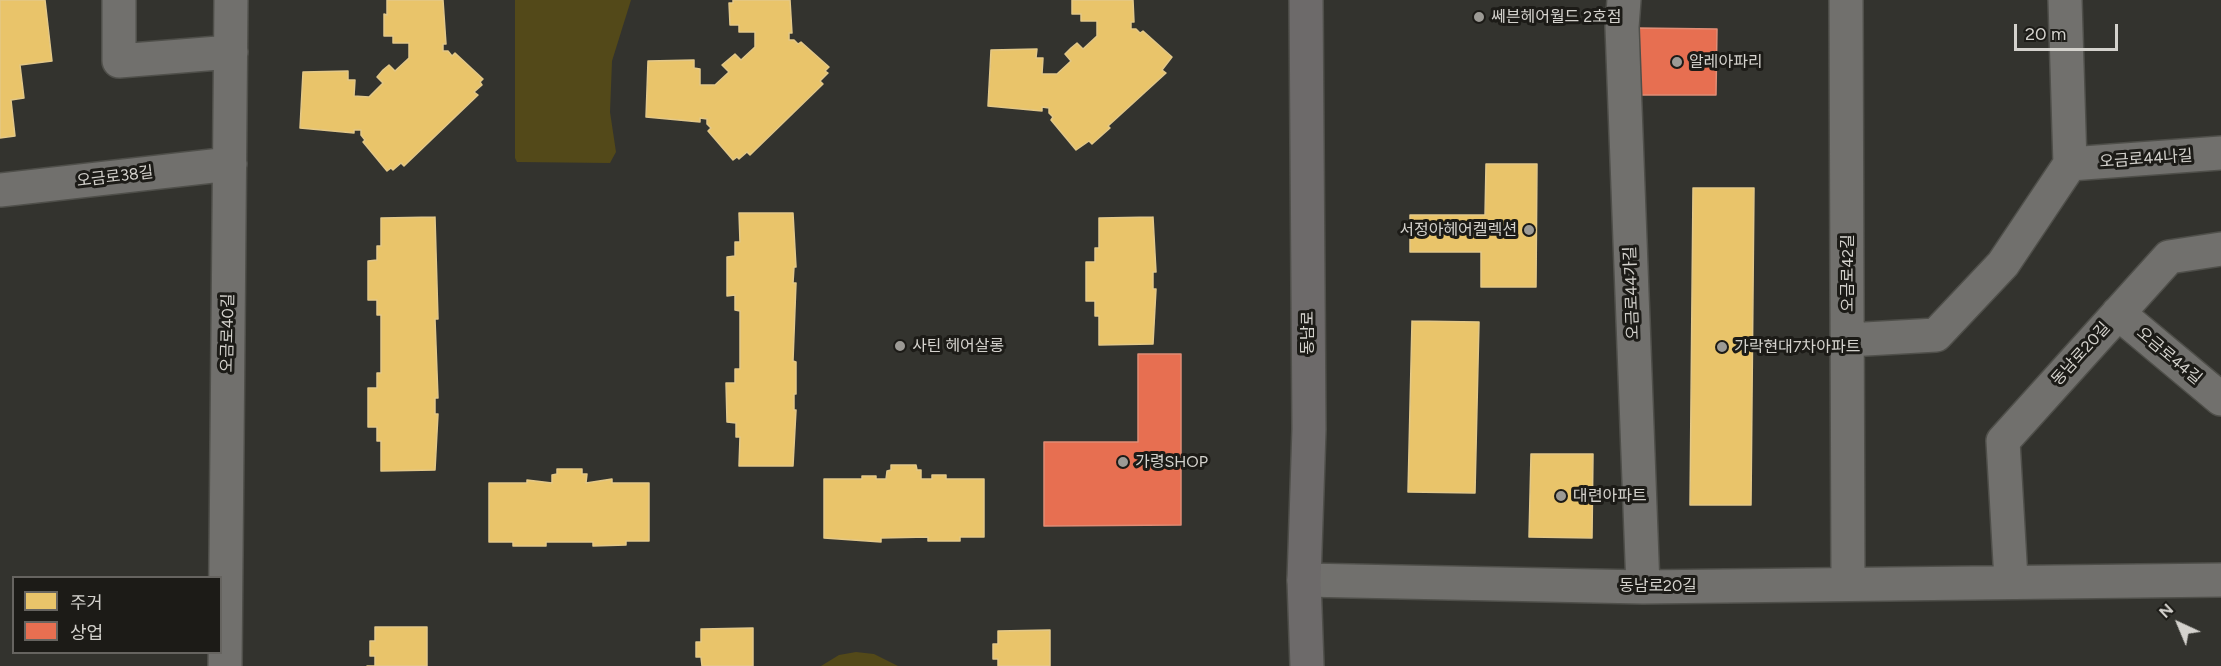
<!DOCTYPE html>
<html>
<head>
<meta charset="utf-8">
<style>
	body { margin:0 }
	#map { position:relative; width:2221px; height:666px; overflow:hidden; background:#33332e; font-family:Figtree,"Noto Sans KR",sans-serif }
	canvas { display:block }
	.legend { position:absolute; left:12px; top:576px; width:210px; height:78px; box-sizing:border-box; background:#1c1b17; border:2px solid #666460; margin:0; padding:8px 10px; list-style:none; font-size:18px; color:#d4d2cd }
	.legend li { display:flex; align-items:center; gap:12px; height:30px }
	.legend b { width:30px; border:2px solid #666460 }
	.north { position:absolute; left:2149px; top:594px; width:60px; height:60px; -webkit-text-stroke:4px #1c1b17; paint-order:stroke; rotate:316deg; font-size:16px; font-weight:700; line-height:24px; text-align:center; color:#d4d2cd }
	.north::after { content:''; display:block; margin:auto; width:21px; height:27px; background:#d4d2cd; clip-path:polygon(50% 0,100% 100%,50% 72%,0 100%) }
	.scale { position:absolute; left:2014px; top:24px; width:104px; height:27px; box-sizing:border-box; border:3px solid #d4d2cd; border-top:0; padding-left:8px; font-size:18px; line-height:21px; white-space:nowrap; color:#d4d2cd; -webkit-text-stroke:4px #1c1b17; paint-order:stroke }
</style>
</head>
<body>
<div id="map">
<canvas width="2221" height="666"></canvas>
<ul class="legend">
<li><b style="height:16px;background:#e9c46a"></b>주거</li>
<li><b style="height:16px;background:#e76f51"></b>상업</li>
</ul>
<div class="north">N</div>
<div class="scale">20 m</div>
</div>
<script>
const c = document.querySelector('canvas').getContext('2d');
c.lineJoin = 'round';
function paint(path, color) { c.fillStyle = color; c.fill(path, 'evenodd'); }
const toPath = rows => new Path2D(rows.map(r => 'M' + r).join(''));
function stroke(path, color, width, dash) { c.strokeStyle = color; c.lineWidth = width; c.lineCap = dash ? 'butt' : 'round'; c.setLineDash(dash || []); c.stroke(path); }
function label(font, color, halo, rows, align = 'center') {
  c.font = font + ' Figtree,"Noto Sans KR",sans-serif'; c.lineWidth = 6; c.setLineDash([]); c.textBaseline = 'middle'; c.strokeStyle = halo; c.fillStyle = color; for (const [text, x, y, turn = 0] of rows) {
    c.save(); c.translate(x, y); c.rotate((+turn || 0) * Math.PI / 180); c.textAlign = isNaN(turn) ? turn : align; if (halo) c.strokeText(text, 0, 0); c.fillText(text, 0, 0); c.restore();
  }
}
const green = toPath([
	[515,0,631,0,612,61,610,112,616,152,610,163,517,162,515,158],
	[856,652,874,654,898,666,821,666,839,655]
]);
const homes = toPath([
	[0,0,45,0,52,61,20,65,24,98,11,100,15,136,0,138,0,0],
	[387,0,443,0,446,44,443,44,443,51,448,51,452,56,455,53,483,79,480,82,482,85,474,92,478,95,404,166,401,163,393,170,391,168,387,171,363,142,365,140,361,135,361,130,354,130,354,133,300,128,303,72,348,71,348,80,355,80,354,96,369,97,383,83,377,77,383,70,389,65,395,71,409,58,409,43,393,43,393,36,384,36,384,14,387,15,387,0],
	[733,0,790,0,792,33,789,33,789,40,794,40,798,44,801,42,829,67,825,71,828,73,820,81,823,84,750,155,747,152,739,159,737,157,733,160,708,131,711,128,707,124,707,119,700,118,700,122,646,117,648,61,694,60,694,68,700,69,700,85,715,85,729,72,722,65,735,54,741,60,755,47,755,32,739,32,739,25,730,25,729,3,733,3,733,0],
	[1072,0,1133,0,1134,22,1131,22,1131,29,1136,29,1140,33,1143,31,1172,57,1162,70,1166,73,1108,126,1110,128,1092,144,1089,141,1076,150,1051,120,1053,117,1049,113,1049,108,1042,107,1042,111,988,106,991,50,1037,49,1036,58,1043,58,1042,74,1057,74,1071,61,1065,54,1071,48,1077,43,1083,49,1097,36,1097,21,1081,21,1081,14,1072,14,1072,0],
	[1486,164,1537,164,1536,287,1481,287,1481,252,1410,252,1410,215,1485,215,1486,164],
	[1693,188,1754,188,1751,505,1690,505,1693,188],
	[739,213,793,213,796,267,794,267,793,283,796,283,793,361,796,362,796,394,794,394,794,410,796,410,793,466,739,466,740,437,736,437,736,423,727,422,726,383,735,383,735,369,740,369,740,311,735,310,735,295,727,296,727,257,735,256,735,242,740,242,739,213],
	[435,217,438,319,435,319,438,398,435,398,435,414,438,414,435,470,381,471,381,441,377,441,377,427,368,427,368,388,377,388,377,373,381,373,381,315,377,315,377,300,368,300,368,261,377,260,377,246,381,246,381,218,435,217],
	[1153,217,1156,272,1153,272,1153,289,1156,289,1153,344,1099,345,1099,316,1095,316,1095,301,1086,301,1086,262,1095,262,1095,248,1099,248,1099,218,1153,217],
	[1412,321,1479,322,1475,493,1408,492,1412,321],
	[1531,454,1593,454,1592,538,1529,537,1531,454],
	[891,465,916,465,917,470,921,470,921,479,932,479,932,475,946,475,946,479,984,479,984,537,960,537,960,541,928,541,928,537,881,538,881,542,824,538,824,479,862,479,862,476,876,476,876,479,886,479,887,471,891,470,891,465],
	[557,469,582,469,582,474,587,474,586,483,612,479,612,483,649,483,649,541,626,541,626,545,593,546,593,542,546,542,546,546,513,546,513,542,489,542,489,483,527,483,527,480,552,483,552,475,557,474,557,469],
	[375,627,427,627,427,666,367,666,375,666,375,656,370,656,370,641,375,641,375,627],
	[753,628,753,666,702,666,701,657,696,657,696,642,701,642,701,629,753,628],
	[1050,630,1050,666,998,666,998,659,993,659,993,644,998,644,998,631,1050,630]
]);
const shops = toPath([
	[1638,28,1717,29,1716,95,1638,95,1638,28],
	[1138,354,1181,354,1181,525,1044,526,1044,442,1138,442,1138,354]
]);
const minor = toPath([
	[119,0,119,61,231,52],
	[1624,0,1622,27,1643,587],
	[1846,0,1848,583],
	[2070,164,2221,153],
	[0,190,230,164],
	[2118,313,2221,399],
	[1848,340,1936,335,2003,264,2070,164,2065,0],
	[1304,580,1643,587,2221,580],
	[2011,580,2003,441,2169,257,2221,249],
	[225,666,231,0]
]);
const major = toPath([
	[1306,0,1309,429,1304,580,1307,666]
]);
const markers = [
	[1479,17,6,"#9c9a95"],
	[1677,62,6,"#9c9a95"],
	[1529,230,6,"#9c9a95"],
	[900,346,6,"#9c9a95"],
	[1722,347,6,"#9c9a95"],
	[1123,462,6,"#9c9a95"],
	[1561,496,6,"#9c9a95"]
];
const poiNames = [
	["쎄븐헤어월드 2호점",1491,17],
	["알레아파리",1689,62],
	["서정아헤어켈렉션",1517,230,"right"],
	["사틴 헤어살롱",912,346],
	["가락현대7차아파트",1734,347],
	["가령SHOP",1135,462],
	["대련아파트",1573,496]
];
const streetNames = [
	["오금로44나길",2146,159,-4],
	["오금로38길",115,177,-7],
	["오금로42길",1848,273,-90],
	["오금로44가길",1632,293,-92],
	["오금로40길",228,333,-89],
	["동남로",1308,333,-90],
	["동남로20길",2081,354,-48],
	["오금로44길",2169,356,40],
	["동남로20길",1658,586]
];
paint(green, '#534919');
paint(homes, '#e9c46a');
stroke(homes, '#e3c888', 1.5);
paint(shops, '#e76f51');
stroke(shops, '#e18d76', 1.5);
stroke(minor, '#4f4f4a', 36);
stroke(major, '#4f4f4a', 36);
stroke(minor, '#71706d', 33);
stroke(major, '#6d6a6a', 33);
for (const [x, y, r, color] of markers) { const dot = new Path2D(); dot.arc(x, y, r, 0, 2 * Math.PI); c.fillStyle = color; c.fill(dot); stroke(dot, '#1c1b17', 2); }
label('16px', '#d4d2cd', '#1c1b17', poiNames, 'left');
label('16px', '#d4d2cd', '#1c1b17', streetNames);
</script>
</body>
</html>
